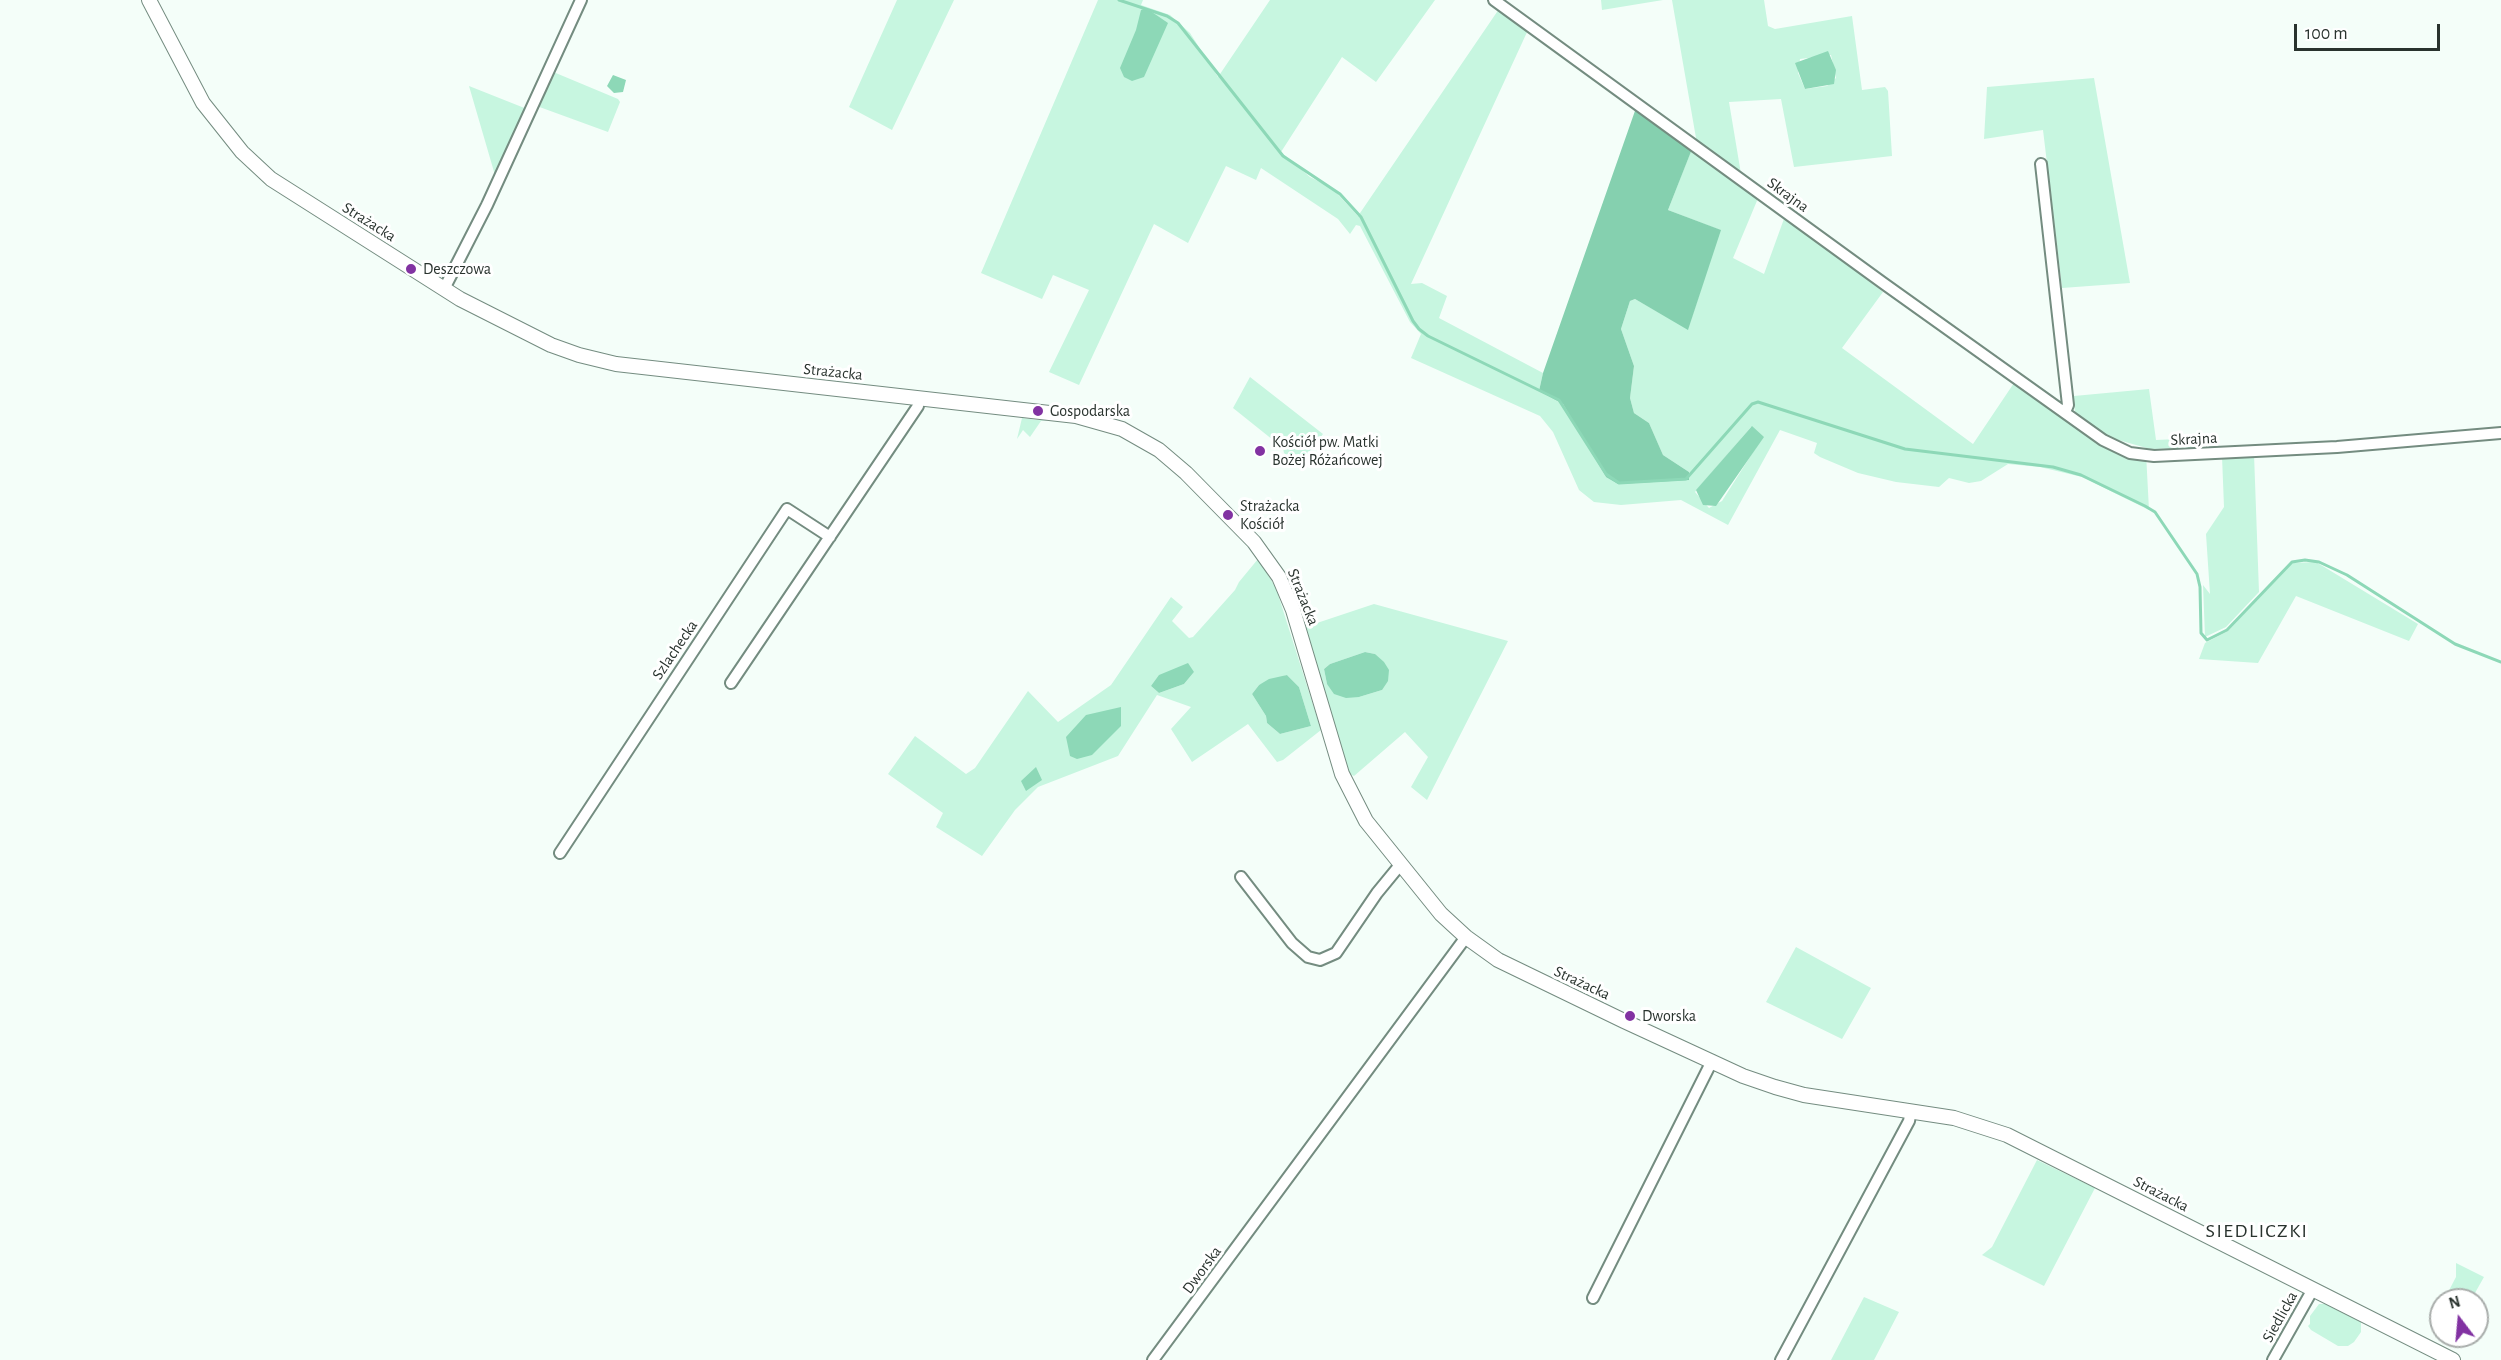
<!DOCTYPE html>
<html>
<head>
<meta charset="utf-8">
<style>
	body { margin:0 }
	#map { position:relative; width:2501px; height:1360px; overflow:hidden; background:#f4fef9; font-family:"Alegreya Sans",sans-serif }
	canvas { display:block }
	.north { position:absolute; left:2429px; top:1288px; width:60px; height:60px; box-sizing:border-box; background:#fff; border:2px solid #a9adab; border-radius:50%; rotate:344deg; font-size:16px; font-weight:700; line-height:24px; text-align:center; color:#29332e }
	.north::after { content:''; display:block; margin:auto; width:21px; height:27px; background:#8232a2; clip-path:polygon(50% 0,100% 100%,50% 72%,0 100%) }
	.scale { position:absolute; left:2294px; top:24px; width:146px; height:27px; box-sizing:border-box; border:3px solid #29332e; border-top:0; padding-left:8px; font-size:18px; line-height:21px; white-space:nowrap; color:#29332e; -webkit-text-stroke:4px #fff; paint-order:stroke }
</style>
</head>
<body>
<div id="map">
<canvas width="2501" height="1360"></canvas>
<div class="north">N</div>
<div class="scale">100 m</div>
</div>
<script>
const c = document.querySelector('canvas').getContext('2d');
c.lineJoin = 'round';
function paint(path, color) { c.fillStyle = color; c.fill(path, 'evenodd'); }
const toPath = rows => new Path2D(rows.map(r => 'M' + r).join(''));
function stroke(path, color, width, dash) { c.strokeStyle = color; c.lineWidth = width; c.lineCap = dash ? 'butt' : 'round'; c.setLineDash(dash || []); c.stroke(path); }
function label(font, color, halo, rows, align = 'center') {
  c.font = font + ' "Alegreya Sans",sans-serif'; c.lineWidth = 6; c.setLineDash([]); c.textBaseline = 'middle'; c.strokeStyle = halo; c.fillStyle = color; for (const [text, x, y, turn = 0] of rows) {
    c.save(); c.translate(x, y); c.rotate((+turn || 0) * Math.PI / 180); c.textAlign = isNaN(turn) ? turn : align; if (halo) c.strokeText(text, 0, 0); c.fillText(text, 0, 0); c.restore();
  }
}
const green = toPath([
	[897,0,954,0,892,130,849,107],
	[1098,0,1143,0,1141,5,1170,15,1190,33,1218,77,1270,0,1435,0,1376,82,1342,57,1281,152,1310,177,1332,188,1358,216,1499,9,1528,30,1411,284,1422,283,1447,296,1439,318,1543,373,1539,391,1563,404,1606,477,1689,472,1663,455,1649,423,1634,413,1630,398,1634,366,1621,329,1630,301,1635,299,1688,329,1720,230,1668,210,1696,138,1672,0,1764,0,1768,26,1775,29,1852,16,1862,90,1885,87,1888,91,1892,156,1794,167,1781,99,1729,102,1741,174,1759,196,1733,258,1764,274,1785,216,1883,292,1842,348,1973,444,2014,383,2108,443,2146,453,2149,510,2082,477,2040,467,2008,464,1981,481,1969,483,1949,478,1939,487,1896,482,1858,473,1820,457,1814,453,1817,443,1780,430,1728,525,1681,500,1621,505,1594,502,1579,490,1553,432,1540,416,1411,358,1421,334,1410,322,1360,226,1356,225,1350,234,1338,219,1261,168,1256,180,1226,166,1188,243,1154,224,1079,385,1049,372,1089,290,1053,275,1042,299,981,273],
	[1831,55,1836,78,1827,86,1805,89,1798,73,1800,59],
	[1751,427,1762,438,1722,501,1709,508,1695,492],
	[1601,0,1663,0,1602,10],
	[551,71,618,99,620,102,608,132,534,105],
	[2094,78,2130,283,2062,288,2043,130,1984,139,1987,87],
	[469,86,532,111,497,182],
	[1250,377,1323,434,1299,465,1284,453,1283,448,1233,408],
	[2149,389,2156,440,2200,438,2202,448,2150,449,2108,437,2075,415,2074,396],
	[1022,418,1037,420,1054,421,1041,421,1030,437,1023,430,1017,439],
	[2254,454,2259,592,2226,627,2205,637,2203,585,2210,594,2206,534,2224,507,2222,456],
	[1258,559,1276,588,1321,730,1283,760,1277,762,1248,724,1192,762,1171,729,1191,707,1157,695,1118,756,1038,787,1015,810,982,856,936,827,943,813,888,774,915,736,966,774,975,768,1028,691,1058,722,1111,685,1171,597,1183,607,1172,621,1189,638,1193,637,1235,590,1239,582],
	[1194,672,1184,684,1159,693,1151,686],
	[1287,675,1299,687,1311,726,1280,734,1267,723,1266,716,1252,694,1259,685],
	[2316,562,2418,624,2409,641,2296,596,2258,663,2199,659,2205,643,2228,631,2292,563],
	[1374,604,1508,641,1427,800,1411,787,1428,757,1405,732,1354,776,1350,774,1305,627],
	[1365,652,1375,654,1382,690,1359,697,1327,684,1324,669,1330,664],
	[1796,947,1871,988,1842,1039,1766,1002],
	[2037,1160,2095,1188,2044,1286,1982,1255,1992,1247],
	[2456,1263,2484,1277,2471,1300,2444,1300,2456,1277],
	[1864,1297,1899,1312,1874,1360,1831,1360],
	[2319,1304,2325,1304,2361,1322,2361,1332,2354,1342,2348,1346,2338,1346,2311,1330,2308,1326,2310,1324,2310,1316]
]);
const forest = toPath([
	[1636,108,1692,149,1668,210,1721,230,1688,330,1635,299,1630,301,1621,329,1634,366,1630,398,1634,413,1649,423,1663,455,1689,472,1689,480,1618,484,1606,477,1563,404,1539,391,1543,373]
]);
const water = toPath([
	[1146,8,1168,23,1144,77,1132,81,1124,77,1120,68,1136,30,1141,10],
	[1828,51,1836,70,1834,84,1805,89,1795,63],
	[613,75,626,80,623,92,614,93,607,86],
	[1752,426,1764,437,1716,506,1703,505,1696,490],
	[1365,652,1375,654,1384,662,1389,670,1388,681,1382,690,1359,697,1346,698,1334,694,1327,684,1324,669,1330,664],
	[1188,663,1194,672,1184,684,1159,693,1151,686,1159,675],
	[1287,675,1299,687,1311,726,1280,734,1267,723,1266,716,1252,694,1259,685,1269,679],
	[1121,707,1121,726,1092,755,1077,759,1070,756,1066,737,1086,715],
	[1036,767,1042,780,1026,791,1021,781]
]);
const stream = toPath([
	[1119,0,1167,16,1178,23,1283,156,1340,194,1361,217,1413,321,1419,329,1428,336,1559,400,1606,474,1619,483,1686,479,1752,404,1758,402,1905,449,2053,467,2081,475,2145,506,2155,512,2197,574,2200,587,2201,633,2207,640,2227,630,2292,562,2305,560,2319,562,2347,575,2455,644,2501,662]
]);
const minor = toPath([
	[1494,0,1883,283,2103,440,2130,453,2154,456,2337,447,2501,433],
	[2041,164,2068,405,2065,412],
	[444,289,487,205,581,0],
	[731,683,918,406,919,398],
	[560,853,787,509,830,537],
	[1241,877,1292,943,1308,957,1320,960,1336,953,1377,893,1400,865],
	[1593,1298,1712,1061],
	[1153,1360,1466,937],
	[1781,1360,1909,1121,1911,1111],
	[2273,1360,2313,1289]
]);
const tertiary = toPath([
	[149,0,203,103,242,152,271,179,460,299,551,345,579,355,616,364,1076,416,1122,429,1159,450,1186,473,1254,542,1279,577,1293,610,1342,774,1366,821,1441,914,1466,937,1498,960,1624,1021,1743,1076,1775,1087,1804,1095,1954,1118,2007,1135,2453,1360]
]);
const markers = [
	[411,269,6,"#8232a2"],
	[1038,411,6,"#8232a2"],
	[1260,451,6,"#8232a2"],
	[1228,515,6,"#8232a2"],
	[1630,1016,6,"#8232a2"]
];
const streetNames = [
	["Skrajna",1788,195,36],
	["Strażacka",369,222,32],
	["Strażacka",833,372,6],
	["Skrajna",2194,439,-3],
	["Strażacka",1303,597,68],
	["Szlachecka",675,650,-56],
	["Strażacka",1582,983,25],
	["Strażacka",2161,1194,27],
	["Dworska",1202,1270,-54],
	["Siedlicka",2280,1317,-61]
];
const poiNames = [
	["Deszczowa",423,269],
	["Gospodarska",1050,411],
	["Kościół pw. Matki",1272,442],
	["Bożej Różańcowej",1272,460],
	["Strażacka",1240,506],
	["Kościół",1240,524],
	["Dworska",1642,1016]
];
const quarterNames = [
	["SIEDLICZKI",2257,1231]
];
paint(green, '#c7f6e0');
paint(forest, '#85d0af');
paint(water, '#8dd8b7');
stroke(stream, '#8dd8b7', 3);
stroke(minor, '#748c80', 14);
stroke(tertiary, '#748c80', 16);
stroke(minor, '#fff', 10);
stroke(tertiary, '#fff', 14);
for (const [x, y, r, color] of markers) { const dot = new Path2D(); dot.arc(x, y, r, 0, 2 * Math.PI); c.fillStyle = color; c.fill(dot); stroke(dot, '#fff', 2); }
label('16px', '#29332e', '#fff', streetNames);
label('16px', '#29332e', '#fff', poiNames, 'left');
c.letterSpacing = '1.5px';
label('20px', '#29332e', '#fff', quarterNames);
c.letterSpacing = '0px';
</script>
</body>
</html>
